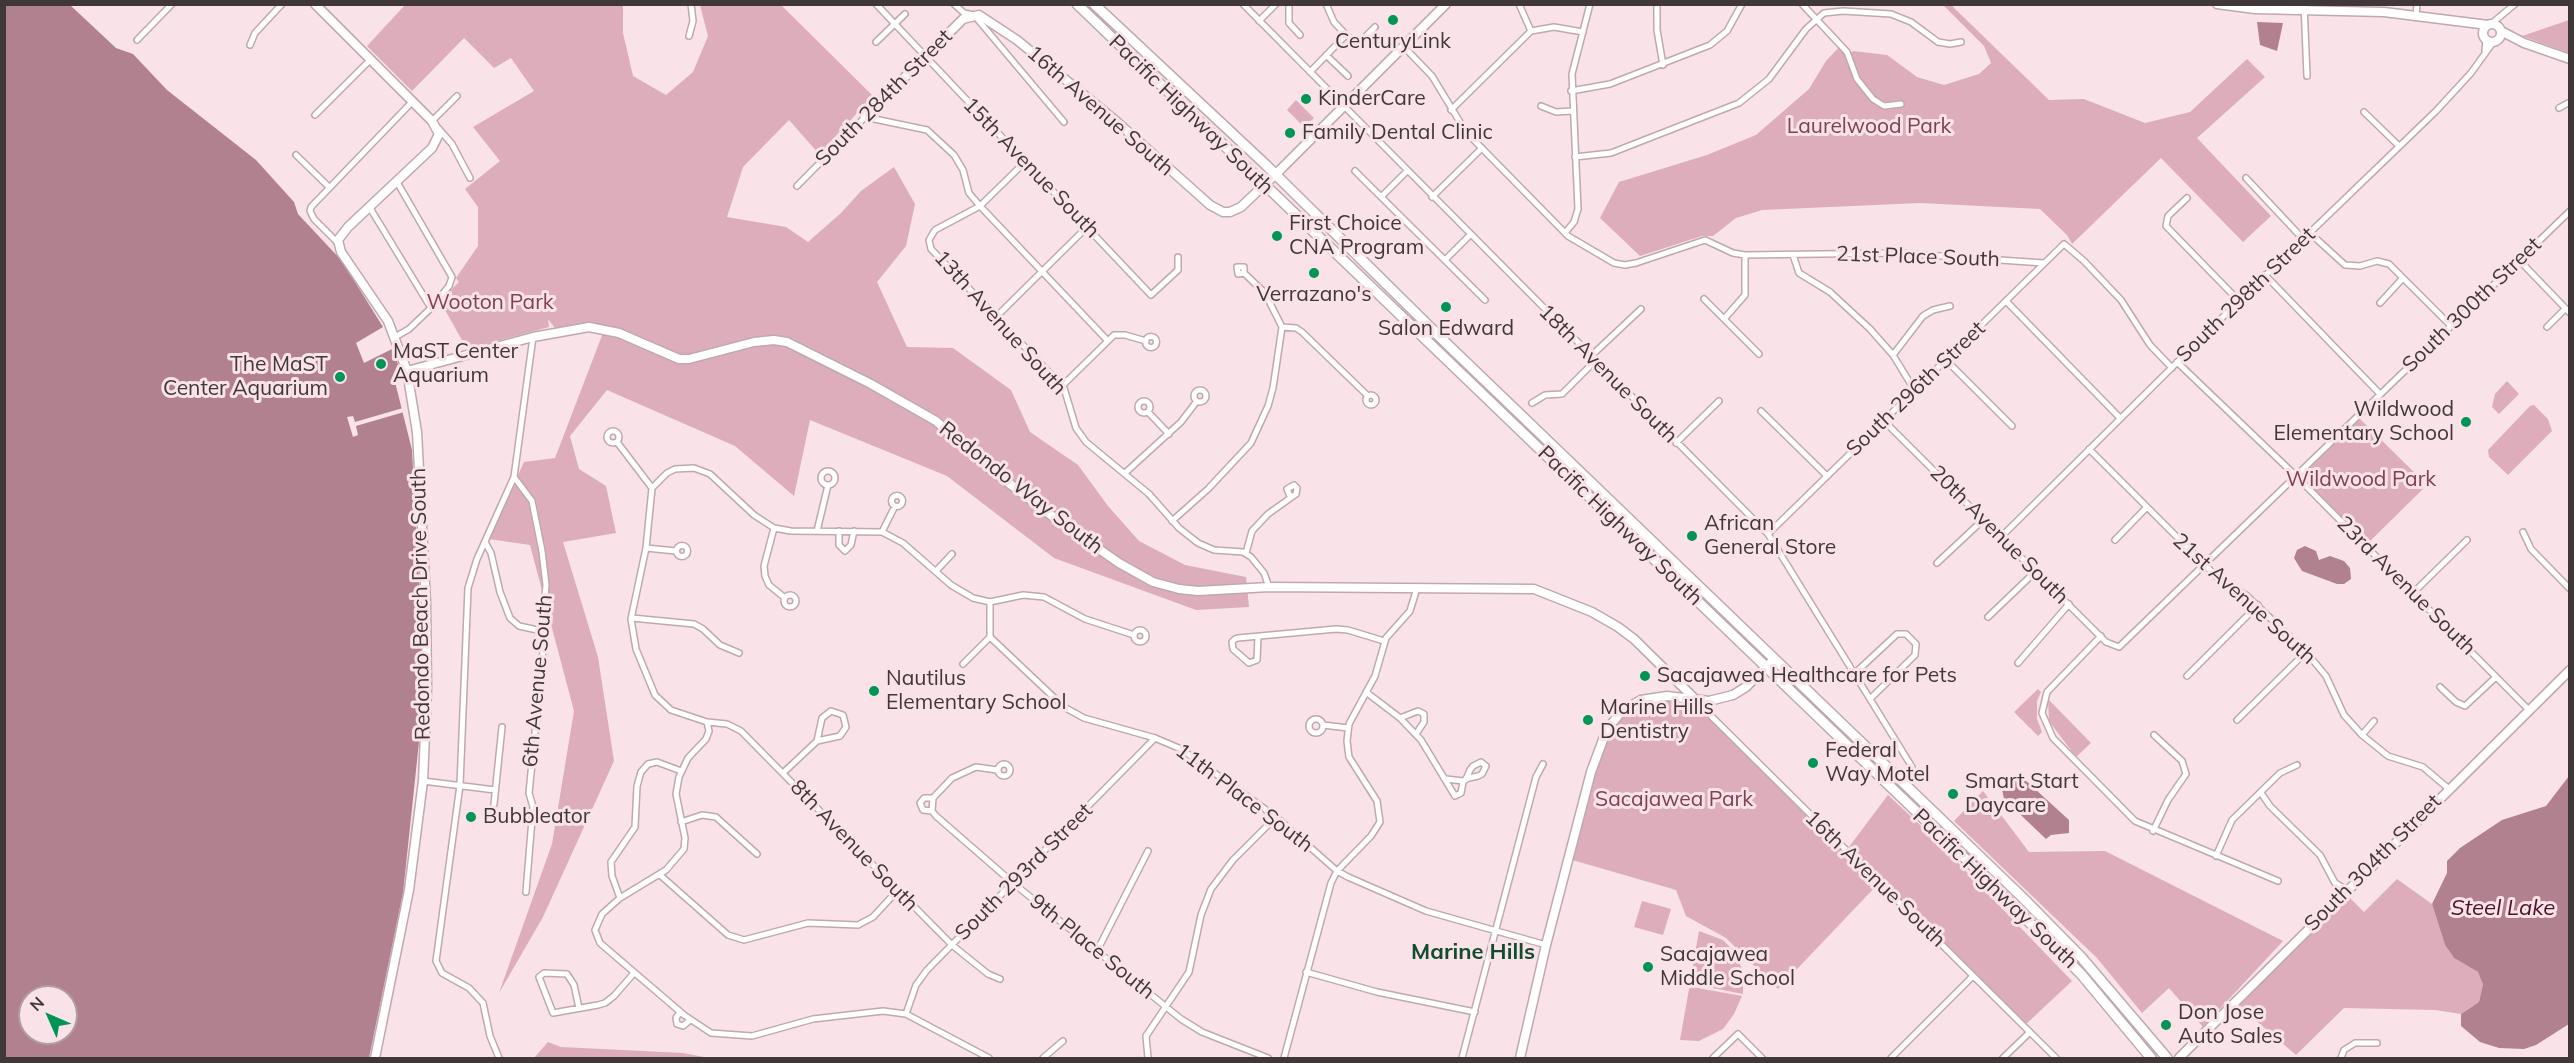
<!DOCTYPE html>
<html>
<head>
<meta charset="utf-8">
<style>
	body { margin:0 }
	#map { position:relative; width:2574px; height:1063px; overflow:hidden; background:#f9e2e8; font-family:Mulish,sans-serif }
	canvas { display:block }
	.frame { position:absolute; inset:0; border:6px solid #403739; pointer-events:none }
	.north { position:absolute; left:18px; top:985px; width:60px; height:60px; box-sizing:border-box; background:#f9e2e8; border:2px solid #af9ea2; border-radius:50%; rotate:315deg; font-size:16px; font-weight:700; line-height:24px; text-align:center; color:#403739 }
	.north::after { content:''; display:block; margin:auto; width:21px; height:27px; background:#009455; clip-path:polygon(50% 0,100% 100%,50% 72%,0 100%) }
</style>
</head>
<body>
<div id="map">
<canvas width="2574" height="1063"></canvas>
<div class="frame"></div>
<div class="north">N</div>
</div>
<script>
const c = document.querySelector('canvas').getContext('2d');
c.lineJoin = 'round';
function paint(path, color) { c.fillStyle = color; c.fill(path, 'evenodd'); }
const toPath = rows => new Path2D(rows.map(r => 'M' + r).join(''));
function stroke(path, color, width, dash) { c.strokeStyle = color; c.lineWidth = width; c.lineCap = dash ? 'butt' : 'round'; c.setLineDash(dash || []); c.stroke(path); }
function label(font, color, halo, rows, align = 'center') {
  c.font = font + ' Mulish,sans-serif'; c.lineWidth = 6; c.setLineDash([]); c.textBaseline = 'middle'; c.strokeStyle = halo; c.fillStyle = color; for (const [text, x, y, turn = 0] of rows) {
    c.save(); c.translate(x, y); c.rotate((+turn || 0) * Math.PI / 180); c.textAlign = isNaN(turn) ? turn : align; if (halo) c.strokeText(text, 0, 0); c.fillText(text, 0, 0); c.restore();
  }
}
const green = toPath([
	[405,5,623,5,623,33,633,76,666,95,693,72,708,36,700,5,781,5,873,96,819,154,789,120,743,167,727,217,786,227,808,242,841,213,861,191,894,167,915,204,906,246,877,282,907,347,953,348,1011,390,1030,432,1078,465,1108,506,1139,541,1185,565,1246,577,1249,607,1196,610,1054,558,947,476,810,420,794,496,735,446,607,390,570,436,579,469,606,486,616,533,563,542,598,657,614,761,543,917,499,993,552,844,574,711,530,545,489,539,524,462,555,458,606,325,558,332,548,319,549,327,467,349,440,301,459,282,456,278,478,246,478,207,465,189,500,161,473,127,534,91,511,58,494,68,464,38,412,91,367,46],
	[1943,5,1951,5,2049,100,2084,99,2145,123,2190,112,2247,59,2265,77,2197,138,2271,216,2243,242,2161,158,2072,244,2067,235,2040,209,1920,203,1762,210,1736,218,1713,236,1702,236,1640,256,1600,218,1619,182,1707,155,1756,135,1809,89,1826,61,1840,46,1849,55,1853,51,1887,55,1917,77,1944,85,1979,74,1991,63,1984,46],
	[2569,20,2569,53,2522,36],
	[1296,100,1314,118,1304,127,1287,110],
	[2507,381,2519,394,2499,414,2492,407,2495,394],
	[2534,405,2548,419,2552,431,2508,475,2489,457,2488,450,2530,406],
	[2357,416,2427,485,2366,545,2296,476],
	[2038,689,2041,692,2037,701,2037,719,2042,732,2038,736,2014,712],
	[1694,698,1846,851,1888,795,1935,839,2072,981,2024,1026,1879,883,1778,989,1726,938,1686,916,1676,890,1569,859,1607,729,1641,700],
	[2048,699,2091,743,2076,757,2049,721],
	[1983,791,2029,852,2105,851,2283,941,2203,1027,2169,988,2142,1013,2097,958,1954,821],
	[2397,879,2432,904,2445,945,2454,958,2478,972,2482,978,2483,984,2479,1002,2461,1014,2435,1010,2344,1008,2296,1055,2239,1006,2347,895,2364,912],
	[1642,901,1671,909,1663,935,1634,927],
	[1699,931,1723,940,1735,952,1743,972,1743,994,1692,984,1690,982],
	[1692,987,1742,996,1734,1014,1723,1029,1699,1041,1680,1040,1689,989],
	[548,1042,561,1047,683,1053,709,1058,534,1058]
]);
const water = toPath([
	[5,5,70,5,116,48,133,54,167,90,256,160,294,202,298,214,342,261,383,327,356,343,364,363,392,349,400,369,402,377,395,382,412,450,421,616,421,723,403,893,369,1058,5,1058],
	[30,997,66,997,66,1033,30,1033],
	[2257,22,2283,23,2277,51,2260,45],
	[2305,546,2316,551,2319,560,2330,556,2344,561,2350,568,2351,579,2344,584,2337,584,2302,571,2294,558,2297,550],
	[2017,776,2023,778,2069,820,2069,833,2051,835,2046,839,2004,799,2002,789],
	[2569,776,2569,1024,2536,1045,2524,1049,2499,1048,2480,1042,2461,1026,2461,1014,2479,1002,2483,984,2478,972,2454,958,2445,945,2432,904,2447,873,2447,861,2460,848,2502,820,2546,806]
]);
const pier = toPath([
	[403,408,404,412,356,426,358,435,353,437,347,417,353,416,355,422]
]);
const street = toPath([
	[876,4,1151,295,1178,270,1178,257],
	[954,4,964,13,974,15,1064,122],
	[1243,4,1768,534,1912,767,1904,784],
	[1289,4,1289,23,1300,35],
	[1519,4,1531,31],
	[1657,4,1657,30,1663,65],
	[1802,4,1847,52,1857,79,1873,99,1884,106,1901,104],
	[2304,4,2307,76],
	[2416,16,2417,4],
	[1259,21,1276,4],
	[2491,24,2515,4],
	[1346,35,1355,42,1360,42,1375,27],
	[689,36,693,21,691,4],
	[137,40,172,4],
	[876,42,905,14],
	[250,45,255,33,282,4],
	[1404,47,1432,76,1466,132,1568,236,1614,263,1625,265,1636,263,1705,240,1733,253,1745,255,1897,253,2044,263],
	[2485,51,2486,38],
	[1326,55,1348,76],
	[1310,72,1346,35,1334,22,1326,4],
	[1571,91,1610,84,1710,45,1727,31,1742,4],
	[1541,106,1556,112,1572,111],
	[2559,108,2570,102],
	[1451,110,1531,31,1554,27,1583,32],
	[2364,112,2399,146],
	[315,115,370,60],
	[432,121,457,96],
	[438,128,452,144,470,178],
	[296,155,329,187],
	[1575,157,1611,153,1739,103,1769,79,1806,29,1824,13,1843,11,1891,14,1911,22,1938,42,1950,44,1961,42],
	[1025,162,980,206,935,230,929,240,931,249,1064,388,1076,428,1086,442,1149,494,1179,528,1198,543,1214,550,1243,552,1251,557,1264,573,1269,587],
	[1355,171,1485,300],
	[2246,178,2303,239],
	[797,186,865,117,927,130,954,155,963,170,969,193,980,206,1107,340],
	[1381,197,1407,171],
	[1432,197,1482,148],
	[2187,198,2168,216,2166,226,2239,301],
	[370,208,431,308],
	[1565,233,1574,222,1578,209,1572,74,1590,4],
	[2310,233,2345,265,2360,266,2377,261,2389,264,2451,326],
	[338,243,314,219,310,211,311,207,412,102],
	[1793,255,1799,273,1830,292,1870,329,1893,355,1915,391],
	[1445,260,1470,235],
	[2519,260,2570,313],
	[1244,273,1244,267,1237,267,1238,274,1244,273,1265,293,1282,327,1296,328,1302,332,1368,396],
	[2265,275,2380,394],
	[1704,299,1759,354],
	[2006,301,2120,418],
	[2380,303,2403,278],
	[996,317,1088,226],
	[1724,319,1745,295,1745,255],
	[2547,327,2565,309],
	'1145.5 342a5.5 5.5 0 1 1 11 0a5.5 5.5 0 1 1-11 0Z',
	[395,337,409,329,431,308,449,286,452,277,397,182],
	[1893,355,1923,316,1933,310,1950,306],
	[1590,357,1641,309],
	[1946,360,2012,426],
	[2177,362,2296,476,2529,710],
	[1062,386,1114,335,1125,335,1146,341],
	'1194 396a6 6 0 1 1 12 0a6 6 0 1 1-12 0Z',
	'1366 400a5 5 0 1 1 10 0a5 5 0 1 1-10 0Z',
	'1138 407a6 6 0 1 1 12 0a6 6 0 1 1-12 0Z',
	[1532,403,1545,395,1562,394,1595,361],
	[1761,411,1827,476],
	[1148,412,1169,434],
	[1884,421,2106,642,2119,647,2570,211],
	'607 437a6 6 0 1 1 12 0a6 6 0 1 1-12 0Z',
	[617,442,652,488],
	[1676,443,1719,401],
	[2089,449,2223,583,2246,595,2306,652,2326,676,2344,715,2362,735,2388,756,2423,767,2449,789],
	'821 478a7 7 0 1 1 14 0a7 7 0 1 1-14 0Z',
	[1125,473,1181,422,1197,401],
	[514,477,532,501,542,551,546,585,542,631,543,652,529,793,533,807,526,892],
	[514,477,533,337],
	'891.5 501a5.5 5.5 0 1 1 11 0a5.5 5.5 0 1 1-11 0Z',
	[1172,521,1208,489,1251,443,1268,406,1273,388,1282,327],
	[774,528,764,566,765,576,769,585,785,598],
	[817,531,828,485],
	[839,531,839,545,845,551,851,545,854,531],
	[882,532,895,506],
	[2523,532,2531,549,2570,589],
	[1768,534,2064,244,2084,261,2121,300,2150,345,2172,368],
	[2002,536,2239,301,2436,111,2471,73,2494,41],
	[2115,540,2146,508],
	[485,542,491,553,500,592,510,618,519,626,542,631],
	'676.5 551a5.5 5.5 0 1 1 11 0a5.5 5.5 0 1 1-11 0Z',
	[646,548,676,551],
	[1246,553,1252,531,1268,514,1296,494,1297,488,1294,485,1287,489,1290,496],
	[1937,563,1984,519],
	[936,571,952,554],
	[2413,593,2467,540],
	'784 601a6 6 0 1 1 12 0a6 6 0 1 1-12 0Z',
	[990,602,990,637,1064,707,1084,718,1155,738,1181,749,1276,817,1337,871,1348,877,1426,911,1546,945],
	[1988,617,2036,571],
	[632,618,694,624,703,629,720,645,739,653],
	'1134 636a6 6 0 1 1 12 0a6 6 0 1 1-12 0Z',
	[1258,636,1257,660,1249,663,1233,649,1232,642,1235,639,1238,638,1336,629,1348,630,1384,641],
	[2101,636,2047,692,2042,713,2053,738,2135,821,2278,881],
	[2018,663,2069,604],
	[963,664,990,637],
	[1854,674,1897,634,1906,634,1916,644,1915,655,1870,699],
	[2187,676,2258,605],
	[2440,687,2456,702,2465,706,2496,677],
	[1366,692,1400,718,1421,740,1455,796,1461,793,1463,782,1465,780,1467,777,1470,770,1473,766,1481,762,1486,766,1482,774,1478,776,1469,778,1463,781,1446,779],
	[1695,700,2056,1058],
	[1400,718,1418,711,1424,714,1424,722,1416,734],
	'1309 726a7 7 0 1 1 14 0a7 7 0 1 1-14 0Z',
	[2237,720,2306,652],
	[707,722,727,724,741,731,952,945,988,974,1000,979],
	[1323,725,1348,728],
	[2362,735,2374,721],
	'998 770a6 6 0 1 1 12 0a6 6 0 1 1-12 0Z',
	[997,770,976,767,952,778,933,798,932,811,936,816,1013,883,1181,1019,1202,1032,1268,1058],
	[783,773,817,741,822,718,831,711,843,715,846,727,840,736,817,741],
	[423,781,495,790],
	[2261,793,2270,806,2320,855,2335,883,2347,890],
	[494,804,502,727],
	[932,811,923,810,920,803,924,798,933,798],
	[681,822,702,815,716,817,757,854],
	[2153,831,2168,800,2186,774,2182,761,2154,735],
	[2216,856,2232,820,2280,773,2297,765],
	[660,875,728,935,744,940,808,923,858,925,873,917,897,891],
	[620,898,612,876,611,862,635,827,637,786,641,772,648,764,657,762,681,771],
	[1098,949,1148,851],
	[1306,972,1377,992,1475,1012],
	[579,1008,574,985,567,974,544,973,539,977,553,1013,598,1005,605,1003,614,996,634,973],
	[680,1012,676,1018,677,1024,683,1026,690,1020],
	[906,1014,916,985,927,970,1155,738],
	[499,1058,490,1036,483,1003,469,988,442,973,436,961,460,785,468,588,477,559,514,477],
	[989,1058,906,1014,883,1011,813,1019,752,1036,711,1033,684,1015,600,943,595,930,602,914,620,898,666,870,684,849,685,838,676,794,679,777,688,758,706,739,709,731,707,722,671,710,655,695,636,649,631,619,646,548,652,488,667,473,675,469,694,468,710,474,754,515,774,528,791,531,882,532,903,543,951,585,973,598,990,602,1023,595,1044,597,1085,619,1134,635],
	[1043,1058,1063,1041],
	[1148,1058,1146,1036,1189,972,1201,915,1211,889,1233,860,1276,817],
	[1284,1058,1331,883,1337,871,1371,836,1380,822,1377,801,1349,757,1347,741,1349,724,1375,676,1386,638,1410,611,1417,588],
	[1462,1058,1536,777,1543,764],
	[1713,1058,1738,1034,1762,1058],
	[1891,1058,1973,976],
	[2003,1058,2030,1032],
	[2341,1058,2344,1050,2355,1043,2377,1043]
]);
const secondary = toPath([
	[315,4,432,121,439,134,432,148,348,227,338,240,341,252,388,321,407,371,417,432,426,602,427,688,423,781,409,890,375,1058],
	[2217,4,2255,9,2384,12,2488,25],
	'2483 33a9 9 0 1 1 18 0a9 9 0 1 1-18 0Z',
	[2501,31,2524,43,2570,59],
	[865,117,963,19,979,15,1017,40,1116,121,1210,205,1223,212,1230,212,1241,207,1281,169,1446,4],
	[407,371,533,337,589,327,619,333,679,359,689,359,754,342,774,340,787,342,871,384,936,421,985,465,1056,519,1119,563,1153,582,1179,589,1198,591,1269,587,1534,589,1592,612,1618,627,1634,639,1694,698],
	[1520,1058,1546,945,1591,772,1607,729,1623,710,1641,700,1667,696,1709,701,1733,695,1746,687,1774,659],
	[2179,1058,2570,670]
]);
const primary = toPath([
	[1077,4,1974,867,2081,974,2151,1058],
	[1094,4,1266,165,1446,343,2022,897,2081,957,2167,1058]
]);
const markers = [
	[1393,20,6,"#009455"],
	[1306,99,6,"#009455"],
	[1290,133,6,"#009455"],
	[1277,236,6,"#009455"],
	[1314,273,6,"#009455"],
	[1446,307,6,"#009455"],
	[381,364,6,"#009455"],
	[340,377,6,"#009455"],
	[2466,422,6,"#009455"],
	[1692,536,6,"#009455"],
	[1645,676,6,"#009455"],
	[874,691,6,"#009455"],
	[1588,720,6,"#009455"],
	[1813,763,6,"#009455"],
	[1953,794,6,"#009455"],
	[471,817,6,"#009455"],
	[1648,967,6,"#009455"],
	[2166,1025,6,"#009455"]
];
const poiNames = [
	["CenturyLink",1393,42,"center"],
	["KinderCare",1318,99],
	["Family Dental Clinic",1302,133],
	["First Choice",1289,224],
	["CNA Program",1289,248],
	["Verrazano's",1314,295,"center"],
	["Salon Edward",1446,329,"center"],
	["MaST Center",393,352],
	["Aquarium",393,376],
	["The MaST",328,365,"right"],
	["Center Aquarium",328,389,"right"],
	["Wildwood",2454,410,"right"],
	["Elementary School",2454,434,"right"],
	["African",1704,524],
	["General Store",1704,548],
	["Sacajawea Healthcare for Pets",1657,676],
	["Nautilus",886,679],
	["Elementary School",886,703],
	["Marine Hills",1600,708],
	["Dentistry",1600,732],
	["Federal",1825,751],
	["Way Motel",1825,775],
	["Smart Start",1965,782],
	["Daycare",1965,806],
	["Bubbleator",483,817],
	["Sacajawea",1660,955],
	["Middle School",1660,979],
	["Don Jose",2178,1013],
	["Auto Sales",2178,1037]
];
const streetNames = [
	["South 284th Street",884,98,-45],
	["16th Avenue South",1100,111,41],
	["Pacific Highway South",1191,115,44],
	["15th Avenue South",1031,168,46],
	["21st Place South",1918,257,2],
	["South 298th Street",2246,295,-44],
	["South 300th Street",2472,305,-44],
	["13th Avenue South",1000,323,48],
	["18th Avenue South",1608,374,45],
	["South 296th Street",1916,389,-44],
	["Redondo Way South",1021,488,38],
	["Pacific Highway South",1620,526,44],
	["20th Avenue South",1999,535,45],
	["23rd Avenue South",2406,586,45],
	["21st Avenue South",2244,599,42],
	["Redondo Beach Drive South",421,604,-91],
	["6th Avenue South",538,681,-85],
	["11th Place South",1244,798,37],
	["8th Avenue South",854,846,46],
	["South 304th Street",2373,863,-45],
	["South 293rd Street",1024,872,-45],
	["16th Avenue South",1875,879,44],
	["Pacific Highway South",1995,889,44],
	["9th Place South",1092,947,39]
];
const parkNames = [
	["Laurelwood Park",1869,127],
	["Wooton Park",490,303],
	["Wildwood Park",2361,480],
	["Sacajawea Park",1674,800]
];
const waterNames = [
	["Steel Lake",2503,908]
];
const neighbourhoodNames = [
	["Marine Hills",1473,952]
];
paint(green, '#ddadbc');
paint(water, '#b28190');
paint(pier, '#f9e2e8');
stroke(street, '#bfa9af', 8);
stroke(secondary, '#bfa9af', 11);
stroke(primary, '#bfa9af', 12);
stroke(street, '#fff', 5);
stroke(secondary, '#fff', 8);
stroke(primary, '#fff', 9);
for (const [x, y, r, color] of markers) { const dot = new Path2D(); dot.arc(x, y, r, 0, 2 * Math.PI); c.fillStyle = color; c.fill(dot); stroke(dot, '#f9e2e8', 2); }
label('21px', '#403739', '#f9e2e8', poiNames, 'left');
label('21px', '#403739', '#f9e2e8', streetNames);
label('21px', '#814057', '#f9e2e8', parkNames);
label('italic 22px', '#4d112b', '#f9e2e8', waterNames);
label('bold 22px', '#114c2c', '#f9e2e8', neighbourhoodNames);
</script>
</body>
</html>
